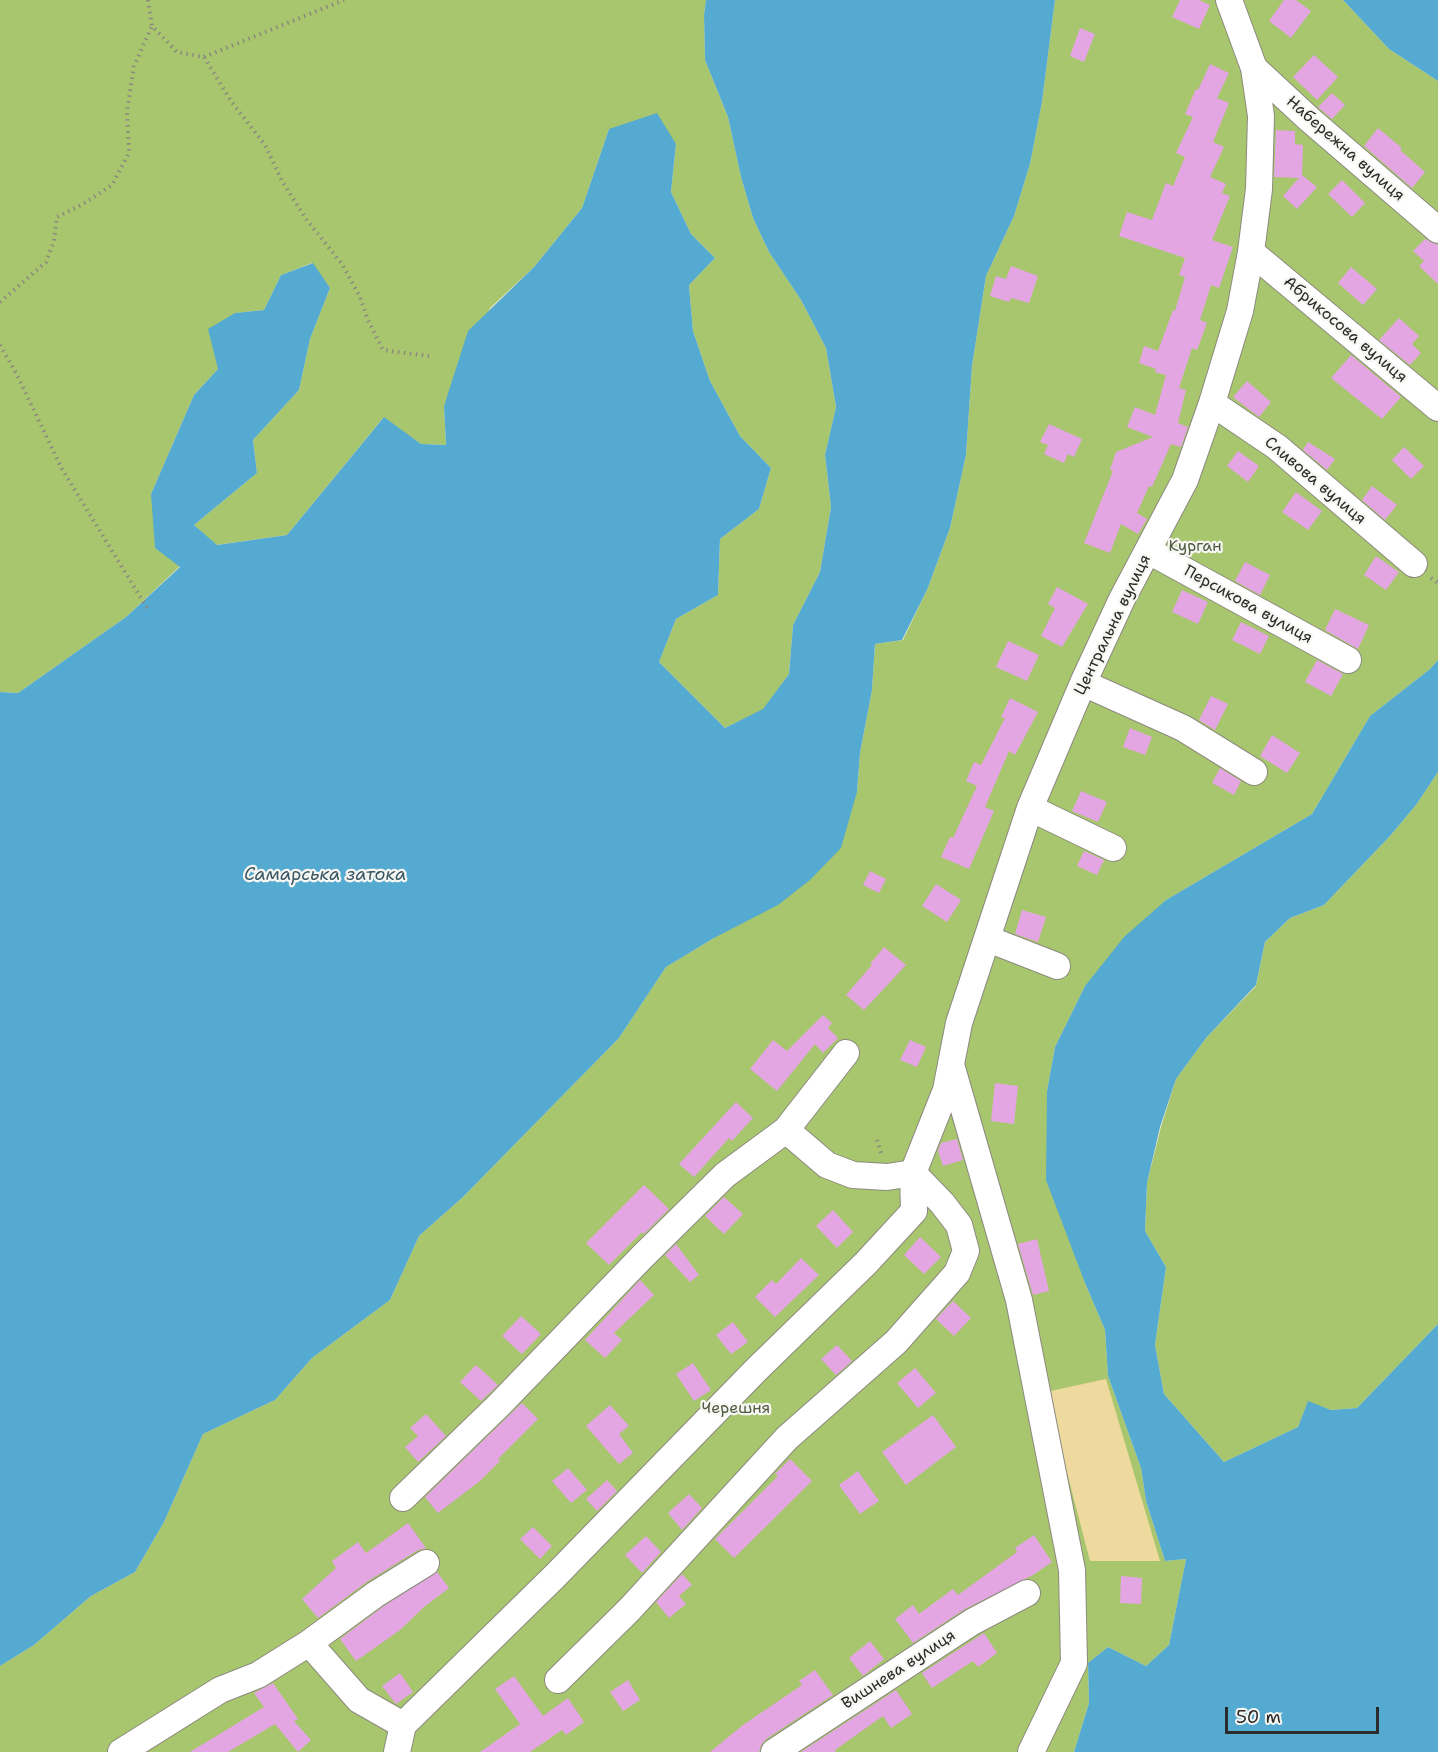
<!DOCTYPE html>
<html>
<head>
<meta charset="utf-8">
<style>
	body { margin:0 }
	#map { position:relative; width:1438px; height:1752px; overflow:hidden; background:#ede9d3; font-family:"Shantell Sans",sans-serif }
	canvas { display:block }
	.scale { position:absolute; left:1225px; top:1707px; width:154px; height:27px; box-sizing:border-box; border:3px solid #2b2b2b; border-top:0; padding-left:8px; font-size:18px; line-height:21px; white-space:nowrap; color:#2b2b2b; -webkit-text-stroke:4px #f6f6f2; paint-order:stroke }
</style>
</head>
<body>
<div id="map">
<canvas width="1438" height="1752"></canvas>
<div class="scale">50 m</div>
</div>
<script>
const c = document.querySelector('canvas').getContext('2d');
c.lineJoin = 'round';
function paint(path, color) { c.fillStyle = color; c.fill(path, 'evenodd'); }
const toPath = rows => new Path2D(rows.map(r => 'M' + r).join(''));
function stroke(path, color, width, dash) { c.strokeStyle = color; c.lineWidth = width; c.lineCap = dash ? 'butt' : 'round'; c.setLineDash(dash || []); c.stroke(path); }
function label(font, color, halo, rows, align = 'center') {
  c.font = font + ' "Shantell Sans",sans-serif'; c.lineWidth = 4.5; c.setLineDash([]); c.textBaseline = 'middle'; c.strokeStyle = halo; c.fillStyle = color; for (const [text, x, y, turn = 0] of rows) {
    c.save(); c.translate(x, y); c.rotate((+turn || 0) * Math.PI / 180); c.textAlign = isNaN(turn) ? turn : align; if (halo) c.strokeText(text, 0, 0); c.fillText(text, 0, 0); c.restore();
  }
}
const green = toPath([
	[0,0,706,0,704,15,705,60,728,117,741,177,753,218,769,252,801,300,826,348,836,407,825,455,831,507,820,572,793,625,789,674,763,710,725,728,659,662,676,619,718,595,720,539,759,509,771,468,740,436,710,381,693,331,689,285,715,258,691,234,671,192,676,144,609,129,582,208,534,267,490,308,444,406,446,445,421,444,383,418,287,535,216,545,194,525,257,473,253,440,299,390,310,339,330,288,312,263,281,275,264,310,235,313,218,369,194,395,151,494,180,566,126,617,18,693,0,692],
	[1055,0,1343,0,1389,49,1438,81,1438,660,1430,669,1370,716,1312,814,1166,900,1085,986,1055,1047,1047,1091,1085,1283,1105,1330,1108,1376,1141,1468,1146,1501,1165,1561,1186,1559,1169,1645,1146,1666,1108,1647,1088,1663,1089,1703,1074,1752,0,1752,0,1666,34,1645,91,1596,135,1572,164,1522,203,1434,275,1400,312,1358,390,1300,419,1236,463,1197,619,1038,666,967,714,938,857,792,860,753,872,690,875,644,903,640,927,590,950,528,966,455,972,366,986,276,1014,216,1030,164,1042,102],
	[1438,772,1438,1324,1357,1408,1331,1410,1308,1402,1298,1427,1224,1462,1164,1394,1155,1345,1166,1267,1145,1231,1147,1183,1161,1127,1176,1079,1206,1038,1256,986,1265,942,1290,918,1324,905,1390,836,1416,805]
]);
const sand = toPath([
	[1106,1379,1160,1561,1090,1561,1046,1392]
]);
const water = toPath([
	[706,0,1055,0,1042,102,1030,164,1014,216,986,276,972,366,966,455,950,528,927,590,902,640,875,644,872,690,860,753,857,792,841,848,810,880,778,905,714,938,666,967,619,1038,463,1197,419,1236,390,1300,312,1358,275,1400,203,1434,164,1522,135,1572,91,1596,34,1645,0,1666,0,692,18,693,126,617,180,567,155,548,151,494,194,395,218,369,208,329,235,313,264,310,281,275,313,263,330,288,310,339,299,390,253,440,257,473,194,525,217,545,287,535,384,417,421,444,446,445,444,406,468,331,534,267,582,208,609,129,657,113,676,144,671,192,691,234,715,258,689,285,693,331,710,381,740,436,771,468,759,509,720,539,718,595,676,619,659,662,725,728,763,709,789,674,793,625,820,572,831,507,825,455,836,407,826,348,801,300,769,252,753,218,741,177,728,117,705,60,704,15],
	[1343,0,1438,0,1438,81,1389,49],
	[1438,660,1438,772,1416,805,1390,836,1324,905,1290,918,1265,942,1256,985,1206,1038,1176,1079,1160,1127,1147,1183,1145,1231,1166,1267,1155,1345,1164,1394,1224,1462,1298,1427,1308,1401,1331,1410,1357,1408,1438,1324,1438,1752,1074,1752,1089,1703,1088,1663,1108,1647,1146,1666,1169,1645,1186,1559,1165,1561,1146,1501,1141,1468,1108,1376,1105,1330,1085,1283,1046,1180,1047,1091,1055,1047,1085,986,1124,937,1166,900,1312,814,1370,716,1430,669]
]);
const building = toPath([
	[1180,0,1199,0,1210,5,1199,29,1172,17],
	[1284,0,1296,0,1311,11,1291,38,1269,21],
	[1080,28,1095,34,1084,62,1070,56],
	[1314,55,1338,77,1317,100,1293,77],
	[1210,64,1229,73,1217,98,1229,103,1213,142,1224,147,1210,177,1226,184,1222,193,1230,196,1212,240,1233,247,1219,288,1211,285,1200,320,1207,323,1197,350,1192,348,1179,388,1186,390,1178,423,1188,427,1181,447,1171,444,1152,487,1149,486,1137,513,1147,519,1138,534,1121,524,1110,553,1084,543,1113,471,1110,470,1116,452,1153,437,1127,427,1135,407,1155,415,1166,375,1155,372,1156,369,1139,363,1144,346,1158,351,1173,310,1175,311,1185,277,1179,275,1185,258,1119,236,1127,212,1152,220,1166,183,1173,186,1185,157,1176,153,1193,117,1185,114,1196,89,1198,90],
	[1332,93,1345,105,1332,119,1318,107],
	[1378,128,1402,148,1400,150,1425,172,1412,188,1364,146],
	[1276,130,1295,131,1295,144,1303,145,1302,175,1317,187,1297,209,1283,196,1299,178,1274,177],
	[1342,180,1365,203,1352,217,1328,194],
	[1425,239,1438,245,1438,284,1419,266,1424,261,1413,251],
	[1011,266,1038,276,1029,303,1011,298,1009,302,990,296,996,276,1006,279],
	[1351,267,1377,289,1363,305,1338,283],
	[1399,318,1419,336,1412,344,1421,353,1410,365,1379,340],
	[1351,355,1401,397,1382,419,1331,378],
	[1247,381,1271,402,1259,417,1233,397],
	[1049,424,1082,439,1074,457,1068,454,1064,463,1044,454,1048,445,1040,442],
	[1308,442,1335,459,1327,470,1303,450],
	[1404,447,1424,466,1411,479,1392,460],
	[1238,451,1259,466,1248,482,1227,466],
	[1372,486,1397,505,1385,520,1362,500],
	[1296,492,1322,511,1308,530,1282,512],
	[1376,556,1399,572,1386,590,1364,575],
	[1245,562,1270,575,1260,595,1235,581],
	[1057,587,1088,604,1062,647,1041,636,1055,608,1048,604],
	[1182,590,1208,602,1198,624,1172,612],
	[1335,609,1369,625,1358,649,1325,630],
	[1241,622,1269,636,1260,654,1232,640],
	[1008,641,1039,655,1027,681,996,667],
	[1317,660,1343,674,1331,696,1305,682],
	[1211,696,1228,704,1215,730,1199,720],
	[1010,698,1038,712,1015,755,1009,751,985,807,994,811,969,869,941,857,950,837,953,838,977,786,966,781,974,762,981,765,1005,718,1001,717],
	[1130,728,1152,737,1145,755,1123,747],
	[1272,735,1300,753,1287,773,1260,756],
	[1220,768,1241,781,1234,795,1212,783],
	[1081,791,1107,802,1098,822,1072,811],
	[1084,851,1104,860,1097,875,1077,866],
	[870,871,886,879,879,893,863,885],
	[936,884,961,900,947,922,922,906],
	[1022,910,1046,917,1038,942,1015,934],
	[884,947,906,965,864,1010,846,995,872,965,870,964],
	[823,1015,832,1023,828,1028,838,1038,823,1053,815,1044,777,1091,750,1069,773,1040,787,1051],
	[910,1040,926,1047,917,1067,900,1060],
	[995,1083,1018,1086,1014,1124,991,1121],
	[736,1102,753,1118,732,1141,729,1138,694,1177,679,1164],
	[957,1139,963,1160,943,1166,938,1151,941,1143],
	[644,1185,669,1209,644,1234,642,1232,609,1265,586,1243],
	[724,1197,743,1214,724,1234,705,1216],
	[833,1210,853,1232,837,1248,816,1226],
	[920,1237,941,1257,924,1274,904,1255],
	[1037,1239,1049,1291,1033,1295,1018,1244],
	[676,1244,699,1275,690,1282,665,1255],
	[801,1258,819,1275,775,1317,755,1297,772,1280,776,1284],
	[640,1280,654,1295,614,1333,622,1340,605,1358,585,1340],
	[953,1301,971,1318,954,1336,936,1319],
	[521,1316,541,1334,522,1354,502,1336],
	[733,1322,748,1342,731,1354,716,1335],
	[837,1345,852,1361,836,1375,821,1359],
	[693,1363,711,1390,694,1401,676,1374],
	[476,1365,498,1385,481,1401,460,1382],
	[915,1368,936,1393,918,1408,897,1383],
	[522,1403,538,1419,498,1459,500,1461,480,1481,438,1513,425,1497],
	[610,1405,629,1426,619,1434,633,1453,619,1464,586,1426],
	[426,1414,446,1436,418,1462,405,1447,418,1436,410,1428],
	[933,1415,956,1447,906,1485,882,1452],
	[790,1459,812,1481,734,1558,715,1539,778,1476,775,1474],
	[568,1468,587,1490,571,1503,552,1481],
	[858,1471,879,1501,860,1514,839,1485],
	[607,1480,617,1491,597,1511,586,1499],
	[689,1494,702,1508,682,1530,668,1513],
	[408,1523,426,1548,418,1550,368,1581,318,1618,302,1599,336,1568,332,1561,358,1542,366,1553],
	[533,1527,552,1546,540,1559,520,1539],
	[1034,1535,1052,1562,1033,1575,965,1609,913,1643,895,1619,913,1605,919,1614,953,1589,958,1595,1017,1552,1015,1548],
	[646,1536,661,1552,642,1573,625,1555],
	[437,1572,449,1588,424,1607,400,1630,356,1661,340,1639,384,1606],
	[682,1574,692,1585,679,1596,686,1604,669,1618,656,1602],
	[1121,1576,1142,1578,1141,1604,1120,1603],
	[984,1633,997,1653,978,1667,973,1661,932,1688,922,1673],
	[870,1641,884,1659,863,1676,849,1658],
	[815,1670,833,1695,766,1739,761,1745,759,1752,710,1752,743,1725,802,1685,799,1681],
	[400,1673,413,1692,396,1704,382,1686],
	[514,1676,543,1716,568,1698,584,1722,566,1735,562,1730,530,1752,480,1752,520,1724,495,1689],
	[628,1680,640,1700,623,1711,610,1692],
	[273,1683,298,1719,294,1721,311,1740,298,1752,275,1724,228,1752,190,1752,264,1707,254,1693],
	[896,1690,912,1714,891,1728,883,1716,835,1750,836,1752,801,1752]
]);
const path = toPath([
	[148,0,152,26,177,52,204,57,231,101,265,145,282,181,306,219,342,264,360,297,368,320,383,350,429,356],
	[204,57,344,0],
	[0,302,46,262,54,241,57,217,83,204,112,185,129,153,127,111,134,66,152,26],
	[0,345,17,375,62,469,147,608],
	[1431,578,1438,583],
	[877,1140,882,1156]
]);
const minor = toPath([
	[1254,68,1309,119,1438,230],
	[1251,252,1438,408],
	[1212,403,1277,447,1414,564],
	[1149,551,1348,660],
	[1083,683,1183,728,1254,772],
	[1030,808,1113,848],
	[988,939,1057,966],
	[952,1068,1019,1300,1072,1570,1074,1663,1031,1752],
	[786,1130,827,1165,853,1175,887,1177,913,1173],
	[403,1498,499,1405,642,1257,725,1175,786,1130,846,1053],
	[309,1643,359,1700,403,1725,397,1752],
	[558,1680,629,1610,787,1438,896,1342,957,1273,966,1251,959,1225,942,1203,913,1173],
	[403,1725,555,1576,757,1369,866,1263,914,1211,913,1173,946,1090,959,1023,1030,808,1083,683,1122,599,1185,480,1212,403,1240,311,1251,252,1259,189,1261,116,1254,68,1229,0],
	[121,1752,220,1690,258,1675,309,1643,376,1594,426,1563],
	[774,1752,972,1622,1027,1593]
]);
const streetNames = [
	["Набережна вулиця",1345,149,41],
	["Абрикосова вулиця",1345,330,40],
	["Сливова вулиця",1315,481,40],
	["Персикова вулиця",1248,605,29],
	["Центральна вулиця",1113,625,-64],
	["Вишнева вулиця",899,1670,-33]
];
const parkNames = [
	["Курган",1195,547],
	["Черешня",736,1409]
];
const waterNames = [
	["Самарська затока",325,875]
];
paint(green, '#a8c66d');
paint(sand, '#eeda9e');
paint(water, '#55aad1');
paint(building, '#e4a6e3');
stroke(minor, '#8c8a7f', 28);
stroke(path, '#8c8a7f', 4, [1.5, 4.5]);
stroke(minor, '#fff', 26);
label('16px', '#2b2b2b', '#f6f6f2', streetNames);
label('16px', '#505a3f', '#f6f6f2', parkNames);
label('italic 18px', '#3a5765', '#f6f6f2', waterNames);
</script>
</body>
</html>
